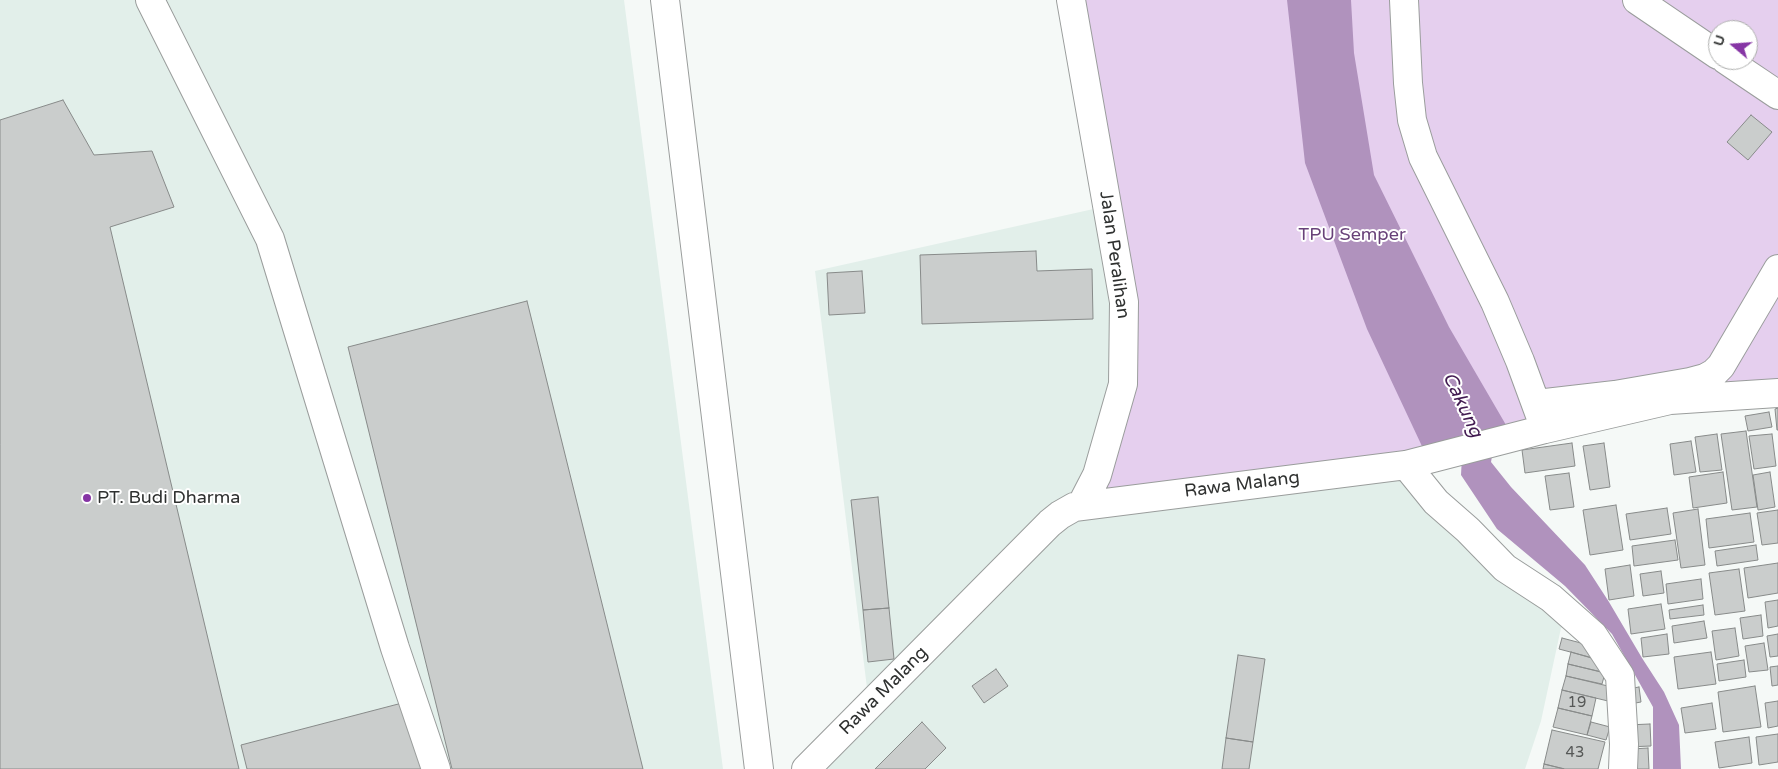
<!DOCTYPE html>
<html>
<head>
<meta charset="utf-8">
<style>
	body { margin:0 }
	#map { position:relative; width:1778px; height:769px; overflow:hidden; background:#f5f9f7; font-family:"Varela Round",sans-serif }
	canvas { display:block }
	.north { position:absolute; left:1708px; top:20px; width:50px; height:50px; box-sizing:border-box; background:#fff; border:1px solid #acadac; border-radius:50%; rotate:288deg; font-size:14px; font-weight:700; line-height:20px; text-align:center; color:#2f3130 }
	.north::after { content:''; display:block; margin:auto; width:18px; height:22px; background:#8635a5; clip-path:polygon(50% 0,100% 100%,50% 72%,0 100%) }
</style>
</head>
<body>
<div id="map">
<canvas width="1778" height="769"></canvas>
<div class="north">U</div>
</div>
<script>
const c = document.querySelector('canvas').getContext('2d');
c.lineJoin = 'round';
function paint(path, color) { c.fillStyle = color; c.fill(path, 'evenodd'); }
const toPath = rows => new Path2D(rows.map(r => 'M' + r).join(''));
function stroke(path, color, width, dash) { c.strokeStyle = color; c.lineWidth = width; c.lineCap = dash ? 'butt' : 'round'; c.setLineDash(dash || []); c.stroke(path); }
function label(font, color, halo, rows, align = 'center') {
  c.font = font + ' "Varela Round",sans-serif'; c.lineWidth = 4; c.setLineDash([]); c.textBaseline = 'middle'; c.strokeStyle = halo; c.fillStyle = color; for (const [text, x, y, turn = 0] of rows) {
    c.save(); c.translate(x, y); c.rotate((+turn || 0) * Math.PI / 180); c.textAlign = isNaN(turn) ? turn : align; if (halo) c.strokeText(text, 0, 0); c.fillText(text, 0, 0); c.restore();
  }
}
const built = toPath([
	[0,0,624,0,723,769,0,769],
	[1107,206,1406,465,1576,620,1561,628,1541,721,1525,769,809,769,870,712,815,271]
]);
const green = toPath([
	[1071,0,1778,0,1778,394,1081,506,1123,384],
	[1718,30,1748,30,1748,60,1718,60]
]);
const water = toPath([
	[1287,0,1351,0,1354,53,1374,175,1449,327,1513,437,1428,459,1367,329,1305,163],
	[1494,445,1491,462,1511,487,1585,565,1609,602,1642,658,1664,692,1679,725,1681,769,1653,769,1653,707,1612,634,1565,586,1497,529,1461,475,1462,456]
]);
const building = toPath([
	[63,100,94,155,152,151,174,207,110,227,239,769,0,769,0,120,63,100],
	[1751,115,1772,132,1748,160,1727,142,1751,115],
	[1036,251,1037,271,1092,269,1093,319,922,324,920,255,1036,251],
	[862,271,865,313,829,315,827,273,862,271],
	[527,301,643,769,452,769,348,347,527,301],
	[1778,408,1778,430,1777,430,1775,409,1778,408],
	[1769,412,1772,427,1748,431,1745,416,1769,412],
	[1746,431,1757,507,1732,510,1721,434,1746,431],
	[1717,434,1722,470,1700,472,1695,437,1717,434],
	[1772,434,1776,466,1754,469,1749,436,1772,434],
	[1691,441,1696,472,1674,475,1670,444,1691,441],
	[1572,443,1575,466,1525,473,1522,450,1572,443],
	[1604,443,1610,487,1590,490,1583,446,1604,443],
	[1723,472,1727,503,1693,508,1689,477,1723,472],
	[1770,472,1775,507,1758,510,1753,475,1770,472],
	[1569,473,1574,507,1550,510,1545,476,1569,473],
	[878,497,889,608,863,610,851,500,878,497],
	[1616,505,1623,550,1590,555,1583,510,1616,505],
	[1667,508,1671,534,1630,540,1626,514,1667,508],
	[1698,509,1705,565,1681,568,1673,513,1698,509],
	[1778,510,1778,543,1762,545,1757,513,1778,510],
	[1750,513,1754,542,1709,548,1706,519,1750,513],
	[1675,540,1678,560,1634,566,1632,546,1675,540],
	[1756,545,1758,560,1717,566,1715,551,1756,545],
	[1778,563,1778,593,1748,598,1744,568,1778,563],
	[1630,565,1634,596,1609,600,1605,569,1630,565],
	[1739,569,1745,611,1715,615,1709,573,1739,569],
	[1661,571,1664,593,1643,596,1640,574,1661,571],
	[1701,579,1703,599,1668,604,1666,584,1701,579],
	[1778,600,1778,626,1768,628,1765,602,1778,600],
	[1661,604,1665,629,1631,634,1628,609,1661,604],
	[1703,605,1704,615,1670,619,1669,610,1703,605],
	[889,608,894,659,868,662,863,610,889,608],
	[1761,615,1763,636,1743,639,1740,618,1761,615],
	[1704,621,1707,638,1674,643,1672,626,1704,621],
	[1735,628,1739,656,1716,660,1712,631,1735,628],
	[1667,634,1669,654,1643,657,1641,638,1667,634],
	[1778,634,1778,656,1770,657,1767,636,1778,634],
	[1562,638,1596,647,1593,658,1559,649,1562,638],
	[1764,643,1768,670,1749,672,1745,646,1764,643],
	[1571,652,1605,662,1602,672,1568,664,1571,652],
	[1711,652,1716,684,1678,689,1674,657,1711,652],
	[1238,655,1265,659,1253,742,1226,738,1238,655],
	[1744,660,1746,677,1719,681,1717,664,1744,660],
	[1568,664,1605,673,1602,684,1566,676,1568,664],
	[1778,666,1778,685,1772,686,1770,667,1778,666],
	[996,669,1008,686,984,703,972,686,996,669],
	[1566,676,1612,687,1608,701,1562,690,1566,676],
	[1755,686,1761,727,1723,732,1718,692,1755,686],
	[1639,687,1641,702,1630,704,1628,689,1639,687],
	[1562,690,1596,698,1592,716,1558,708,1562,690],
	[1778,701,1778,726,1768,728,1765,703,1778,701],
	[406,702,423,769,247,769,241,745,406,702],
	[1712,703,1716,729,1685,733,1681,708,1712,703],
	[1558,708,1592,716,1587,735,1553,727,1558,708],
	[922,722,946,748,925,769,875,769,922,722],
	[1591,722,1610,727,1606,740,1587,735,1591,722],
	[1650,724,1651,746,1627,747,1627,725,1650,724],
	[1552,730,1605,742,1598,769,1565,769,1544,764,1552,730],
	[1778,734,1778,762,1759,765,1756,737,1778,734],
	[1749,737,1752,763,1719,768,1715,742,1749,737],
	[1226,738,1253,742,1249,769,1222,769,1226,738],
	[1648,748,1649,769,1633,769,1632,749,1648,748],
	[1544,764,1564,769,1543,769,1544,764]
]);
const minor = toPath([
	[150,0,270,239,395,648,436,769],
	[665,0,759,769],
	[1071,0,1124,302,1123,384,1097,475,1081,506],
	[1404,0,1408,83,1412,120,1423,157,1495,302,1520,361,1545,429],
	[1637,0,1718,55],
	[1726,60,1778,95],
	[1537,404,1615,395,1690,382,1705,378,1714,373,1721,366,1778,269],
	[1406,465,1436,502,1468,530,1505,568,1551,598,1593,635,1620,676,1624,744,1623,769],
	[806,769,1050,523,1060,515,1074,507,1406,465,1545,429,1670,400,1778,393]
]);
const markers = [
	[87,498,5,"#8635a5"]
];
const numberNames = [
	["19",1577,703],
	["43",1575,753]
];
const parkNames = [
	["TPU Semper",1352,235]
];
const streetNames = [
	["Jalan Peralihan",1114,255,82],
	["Rawa Malang",1242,485,-7],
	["Rawa Malang",884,691,-45]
];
const poiNames = [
	["PT. Budi Dharma",97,498]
];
const waterNames = [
	["Cakung",1462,405,65]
];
paint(built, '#e2efea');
paint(green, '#e5cfee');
paint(water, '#b092bd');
paint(building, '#cacdcc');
stroke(building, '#888b8a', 1);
stroke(minor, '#9a9d9c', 30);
stroke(minor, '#fff', 28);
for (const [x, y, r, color] of markers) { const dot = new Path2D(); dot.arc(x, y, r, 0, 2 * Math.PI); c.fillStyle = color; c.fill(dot); stroke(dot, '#fff', 2); }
label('15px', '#565857', null, numberNames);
label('18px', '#684179', '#fff', parkNames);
label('18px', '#2f3130', '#fff', streetNames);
label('18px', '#2f3130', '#fff', poiNames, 'left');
label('italic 19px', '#421b51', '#fff', waterNames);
</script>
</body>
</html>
